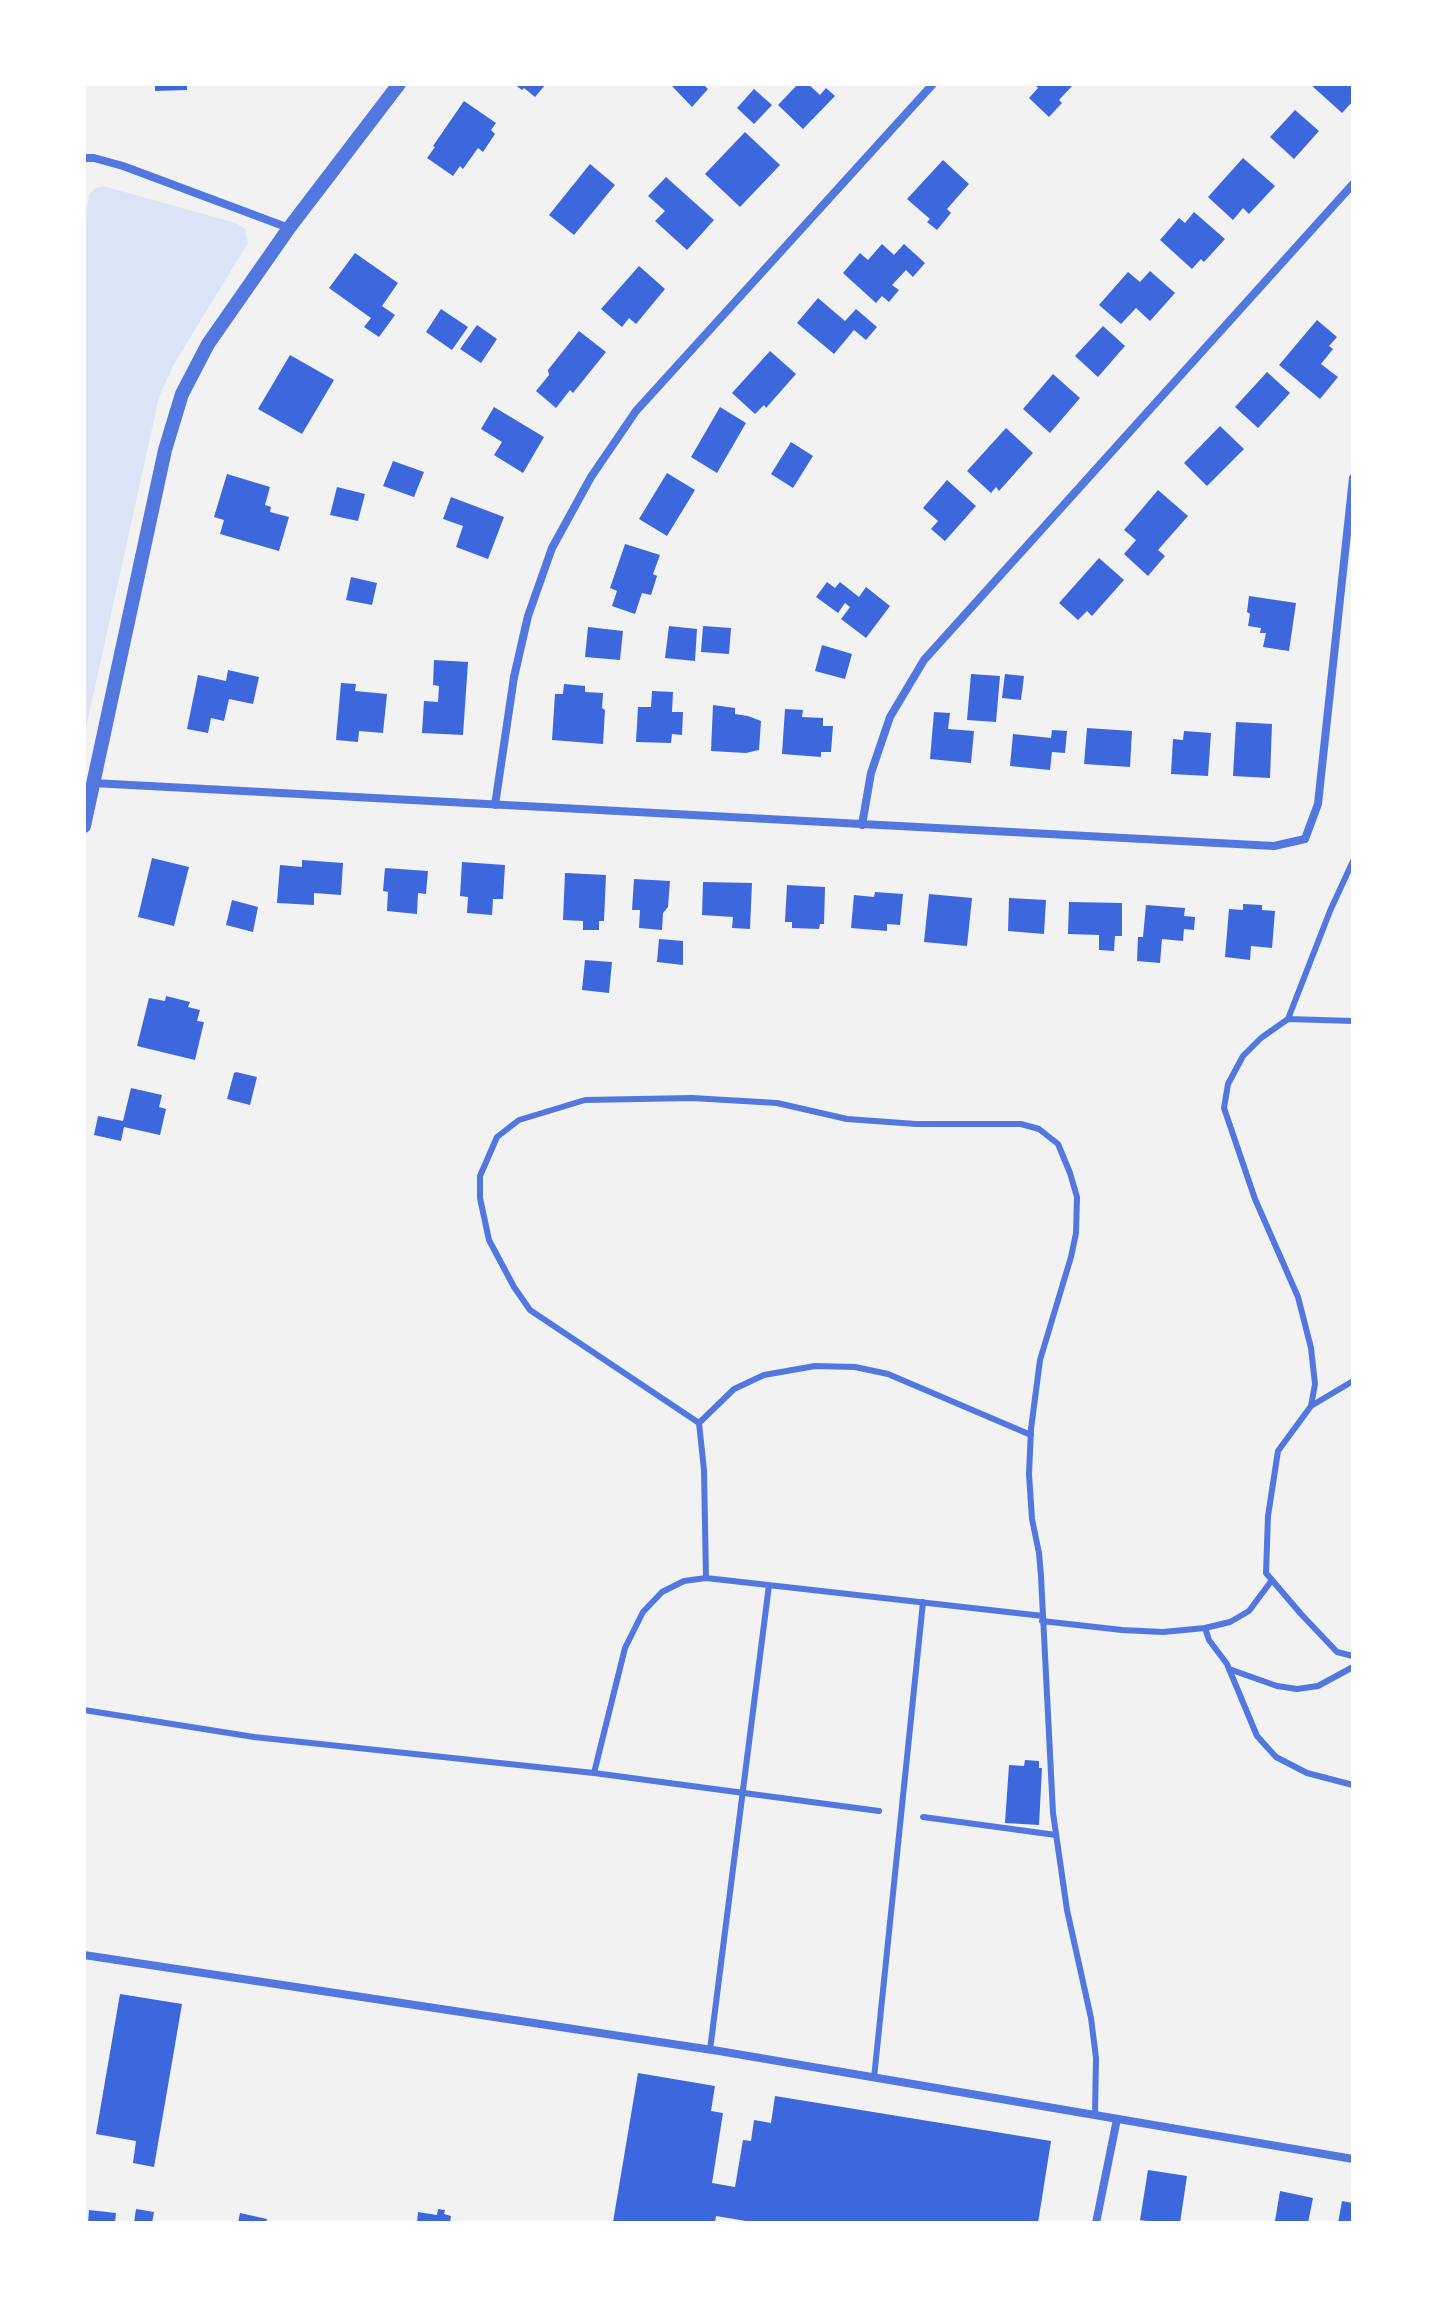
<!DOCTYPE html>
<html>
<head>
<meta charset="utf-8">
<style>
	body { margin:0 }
	#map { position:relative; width:1437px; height:2307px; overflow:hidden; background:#f2f2f2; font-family:"Space Grotesk",sans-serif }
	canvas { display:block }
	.frame { position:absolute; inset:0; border:86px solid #fff; pointer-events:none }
</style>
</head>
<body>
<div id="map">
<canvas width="1437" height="2307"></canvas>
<div class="frame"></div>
</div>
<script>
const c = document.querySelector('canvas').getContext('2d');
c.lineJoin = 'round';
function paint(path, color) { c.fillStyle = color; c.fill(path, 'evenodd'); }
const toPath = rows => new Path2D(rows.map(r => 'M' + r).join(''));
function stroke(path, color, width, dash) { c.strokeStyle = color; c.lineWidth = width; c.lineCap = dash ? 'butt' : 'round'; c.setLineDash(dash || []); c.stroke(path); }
const green = toPath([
	[103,186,236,223,245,229,248,243,174,364,159,397,84,737,84,224,89,195,94,189]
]);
const building = toPath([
	[155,84,187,84,187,90,155,91],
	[514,84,546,84,535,97,524,88,522,90],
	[670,84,703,84,708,89,692,107],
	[798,84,808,84,820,95,826,88,835,96,803,129,778,105],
	[1034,84,1074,84,1059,100,1062,103,1049,117,1029,98,1038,88],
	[1310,84,1353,84,1353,101,1342,113],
	[754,89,772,105,754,124,737,108],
	[464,101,496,123,491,130,495,134,483,152,478,148,463,169,460,166,453,176,427,158,435,147,433,146],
	[1295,110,1319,131,1294,159,1270,137],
	[745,132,780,165,740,207,705,174],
	[1243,158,1275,186,1249,214,1243,208,1233,220,1208,197],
	[943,160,969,184,947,209,951,213,937,230,927,222,930,219,907,199],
	[590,164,615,185,574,235,549,215],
	[666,177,714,220,687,250,655,221,665,211,648,196],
	[1194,212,1225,239,1204,262,1201,259,1192,269,1160,240,1179,218,1185,223],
	[882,244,894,255,904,244,925,263,913,277,906,270,892,285,899,290,889,302,882,296,876,303,843,273,860,253,868,260],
	[355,253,398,283,382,306,395,315,379,337,364,327,371,318,329,288],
	[639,266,665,289,636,324,629,318,622,327,601,309],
	[1150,271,1175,293,1150,321,1136,308,1121,324,1099,305,1128,272,1140,282],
	[818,298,845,321,856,309,877,327,866,340,854,330,834,354,797,323],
	[441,309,468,327,452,350,426,332],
	[1317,320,1337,337,1329,346,1333,349,1321,364,1338,377,1320,399,1279,365],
	[477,325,497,339,481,363,460,349],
	[1103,326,1125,346,1098,377,1075,356],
	[579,331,606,352,573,393,570,390,556,408,536,391,549,375,548,370],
	[770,351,796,374,766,408,764,405,755,414,732,393],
	[290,355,334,380,302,434,258,409],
	[1267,372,1290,393,1258,428,1235,407],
	[1053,374,1080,398,1050,433,1023,409],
	[494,407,544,437,523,473,494,455,502,442,481,429],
	[720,407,746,423,717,473,691,457],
	[1220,426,1244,449,1207,486,1184,463],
	[1006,428,1033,453,999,491,996,487,991,493,967,471],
	[791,442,813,456,793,488,771,474],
	[393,461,424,472,414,497,383,486],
	[667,473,695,490,667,536,639,519],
	[227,474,270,487,265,505,271,507,270,512,289,517,279,551,220,534,224,520,214,517],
	[947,480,976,506,945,541,931,529,938,521,923,508],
	[337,487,365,494,358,521,330,515],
	[1158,490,1188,516,1158,550,1165,556,1148,576,1124,554,1136,540,1124,530],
	[451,497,504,517,488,559,456,547,463,526,443,519],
	[625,544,660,555,653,574,657,576,651,595,642,593,635,614,612,606,617,591,610,588],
	[1099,558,1124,580,1092,616,1087,611,1078,620,1059,603],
	[351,577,377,583,372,605,346,600],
	[827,582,835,588,840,582,859,597,866,587,890,606,866,638,841,619,850,607,845,603,838,613,816,597],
	[1249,596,1296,603,1289,651,1263,647,1266,633,1260,633,1261,628,1248,626,1250,614,1247,612],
	[669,626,697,629,695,661,665,658],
	[703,626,731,628,729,654,701,652],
	[588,627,623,631,620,660,585,657],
	[822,645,852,654,845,679,815,671],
	[434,660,468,662,463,735,422,733,424,701,438,702,439,686,433,685],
	[228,670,259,677,253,704,229,699,224,721,211,718,208,733,187,729,198,675,226,681],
	[971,674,1000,676,996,722,967,720],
	[1005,674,1024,676,1021,700,1002,698],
	[341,683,356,684,355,691,387,694,383,733,359,731,358,742,336,740],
	[564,684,585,686,585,692,603,693,602,708,605,710,603,744,552,740,555,694,563,694],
	[652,691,673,692,672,712,683,712,682,735,672,734,671,743,636,742,638,707,651,707],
	[713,705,735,708,735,714,748,716,761,721,759,750,746,753,711,751],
	[785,709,803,710,802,717,823,718,823,726,833,726,831,752,821,752,821,757,782,754],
	[934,712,950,713,948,729,974,731,971,763,930,759],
	[1236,722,1272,724,1270,778,1233,776],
	[1087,728,1132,731,1130,767,1084,764],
	[1052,730,1067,731,1065,753,1052,752,1050,770,1010,766,1013,734,1051,738],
	[1184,731,1211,733,1208,776,1171,774,1173,739,1183,740],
	[152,858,189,867,174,926,138,917],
	[302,860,343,863,341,895,314,893,314,905,277,903,280,865,302,867],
	[462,862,505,865,503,899,493,899,492,915,467,913,468,897,460,896],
	[385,868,428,871,426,894,418,893,417,914,387,911,388,892,383,891],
	[565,873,606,875,604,921,599,921,599,930,583,930,583,921,563,920],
	[634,879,670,881,668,907,663,913,662,930,639,928,640,910,632,910],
	[703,882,752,883,750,929,732,928,733,917,702,915],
	[787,885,825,887,824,924,820,924,819,929,792,928,792,922,785,922],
	[875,892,903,894,900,925,887,924,887,931,851,928,854,895,874,897],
	[929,894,972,898,967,946,924,942],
	[1009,898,1046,900,1044,934,1008,931],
	[232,900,258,907,253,932,226,925],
	[1069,902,1122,903,1122,936,1115,936,1114,951,1099,950,1099,935,1068,934],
	[1243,904,1262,905,1262,910,1275,911,1272,948,1251,946,1250,960,1225,957,1229,909,1243,910],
	[1146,905,1185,908,1184,916,1195,917,1194,930,1184,929,1183,941,1162,939,1160,963,1137,961,1138,937,1143,937],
	[659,939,683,941,683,965,657,962],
	[585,960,612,962,609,993,582,990],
	[166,996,190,1002,188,1007,200,1010,197,1021,204,1022,195,1060,137,1046,149,998,165,1001],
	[236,1072,257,1077,250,1105,227,1099,234,1073],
	[131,1088,162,1095,159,1107,166,1109,160,1135,124,1127,121,1141,94,1135,98,1116,123,1121],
	[1025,1760,1039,1761,1039,1768,1042,1768,1039,1825,1005,1823,1009,1765,1024,1766],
	[120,1994,182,2004,154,2167,133,2163,136,2141,96,2134],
	[638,2073,715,2086,711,2111,723,2113,712,2183,735,2187,743,2140,751,2141,754,2120,771,2123,775,2096,1051,2141,1038,2223,758,2223,716,2216,715,2223,613,2222],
	[1148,2170,1187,2176,1180,2223,1161,2223,1140,2220],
	[1280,2191,1313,2198,1308,2223,1275,2221],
	[1342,2201,1353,2203,1353,2223,1338,2223],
	[136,2209,154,2212,152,2223,134,2223],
	[438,2209,445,2210,444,2214,451,2216,450,2223,417,2223,418,2212,437,2215],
	[89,2210,116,2213,115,2223,88,2223],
	[240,2213,267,2219,266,2223,238,2223]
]);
const service = toPath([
	[1288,1019,1353,1021],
	[1353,1381,1311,1406,1278,1451,1268,1516,1266,1573,1301,1614,1337,1652,1353,1656],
	[1311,1406,1315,1384,1311,1348,1298,1297,1255,1199,1224,1108,1228,1084,1243,1056,1261,1038,1288,1019,1330,911,1353,861],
	[699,1423,734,1389,764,1375,815,1366,855,1367,888,1374,1031,1435],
	[1272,1580,1249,1611,1230,1622,1205,1628,1209,1640,1227,1664,1257,1736,1276,1757,1307,1773,1353,1785],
	[1043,1616,706,1578,704,1470,699,1423,530,1310,514,1287,489,1240,480,1198,480,1176,497,1137,519,1120,585,1100,692,1098,777,1103,847,1119,916,1124,1021,1124,1039,1129,1058,1144,1070,1173,1077,1197,1076,1233,1071,1257,1040,1360,1031,1429,1029,1474,1032,1519,1039,1553,1041,1576,1053,1813,1067,1910,1091,2018,1096,2058,1095,2115],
	[1042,1621,1122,1630,1163,1632,1205,1628],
	[1229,1669,1277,1686,1297,1689,1318,1686,1353,1667],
	[84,1710,254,1737,594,1773,879,1811],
	[594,1773,625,1648,643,1612,662,1592,684,1581,706,1578],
	[923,1817,1056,1835],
	[710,2050,769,1585],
	[874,2078,923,1602]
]);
const minor = toPath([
	[84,158,94,158,123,166,289,228],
	[93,783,1274,846,1305,839,1318,804,1353,478],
	[495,805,514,677,528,616,552,548,591,477,636,411,933,84],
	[862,825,871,773,890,717,924,660,1353,184],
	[84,1955,719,2051,1353,2159],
	[1096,2223,1117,2119]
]);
const tertiary = toPath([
	[84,826,165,450,182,394,208,344,289,228,399,84]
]);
paint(green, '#dbe4f7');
paint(building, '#3d67dc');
stroke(service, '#5277de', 6);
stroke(minor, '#5277de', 8);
stroke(tertiary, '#5277de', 14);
</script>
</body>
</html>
